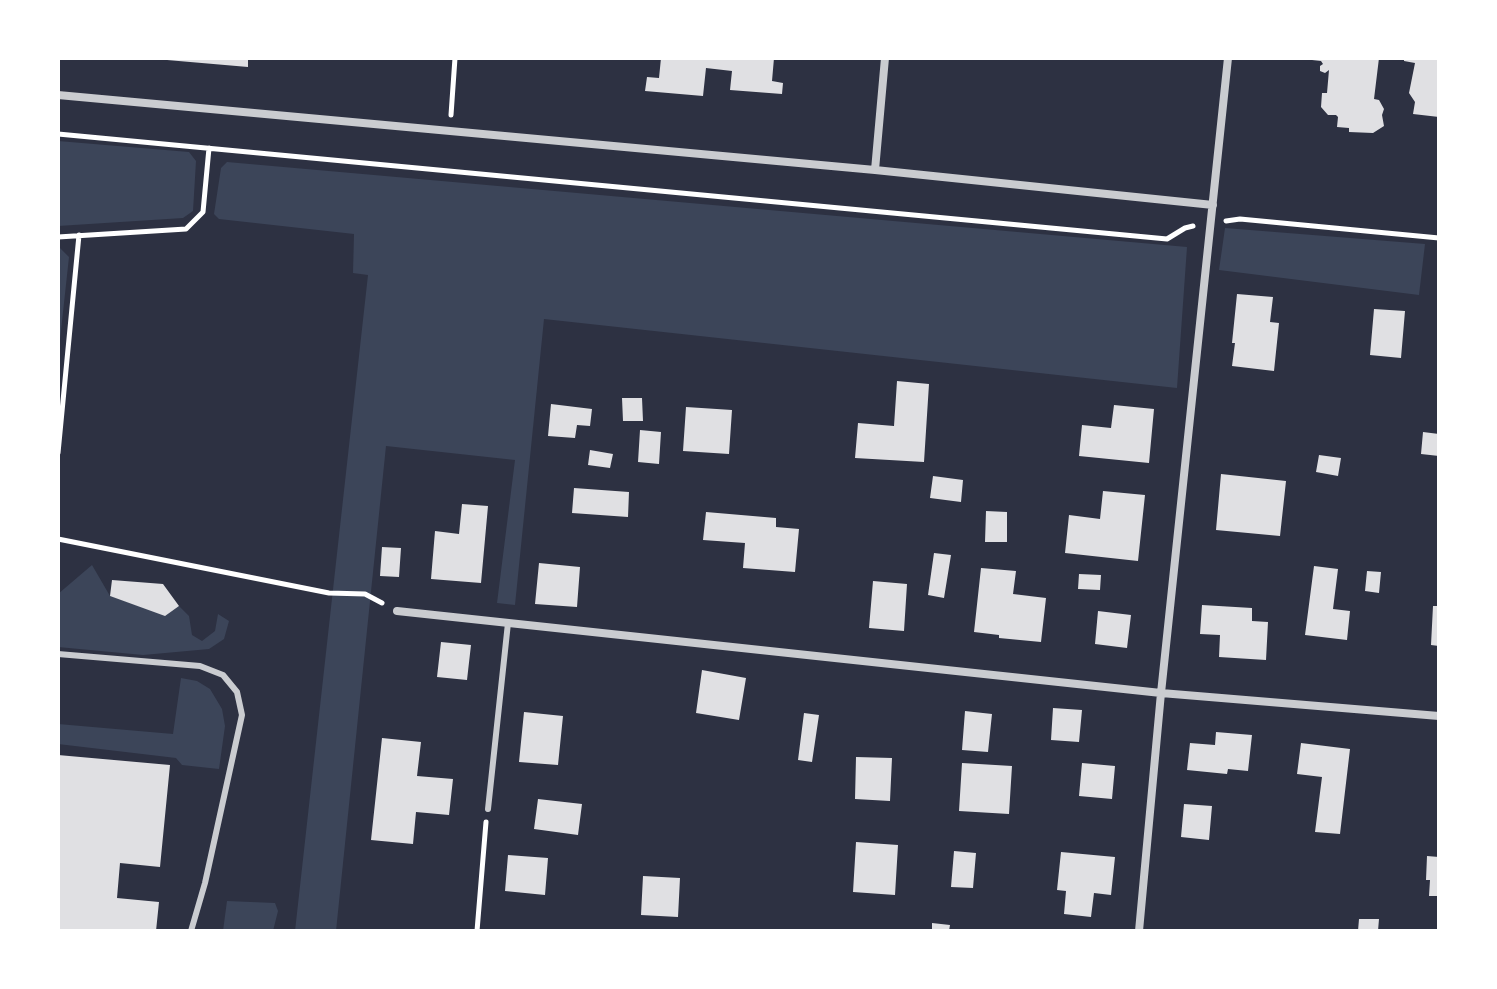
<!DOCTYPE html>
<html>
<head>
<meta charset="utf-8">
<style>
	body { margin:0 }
	#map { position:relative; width:1497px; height:989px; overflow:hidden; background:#2d3142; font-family:Helvetica,sans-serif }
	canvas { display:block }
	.frame { position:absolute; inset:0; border:60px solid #fff; pointer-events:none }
</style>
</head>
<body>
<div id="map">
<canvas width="1497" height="989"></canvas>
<div class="frame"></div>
</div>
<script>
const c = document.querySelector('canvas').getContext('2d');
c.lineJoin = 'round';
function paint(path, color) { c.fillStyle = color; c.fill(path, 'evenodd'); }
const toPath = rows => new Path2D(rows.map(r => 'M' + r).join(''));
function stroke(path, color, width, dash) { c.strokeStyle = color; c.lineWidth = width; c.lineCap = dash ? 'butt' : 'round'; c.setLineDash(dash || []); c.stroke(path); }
const green = toPath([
	[58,141,189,152,196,161,193,211,183,218,58,226],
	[227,162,1187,247,1177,388,544,319,515,605,497,603,515,460,386,446,336,931,295,931,368,275,353,273,354,234,219,219,214,214,221,168],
	[1225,228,1425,244,1419,295,1219,270],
	[58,246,69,257,58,358],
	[92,565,110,596,165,615,179,606,189,616,192,635,202,641,215,631,218,614,229,621,224,639,209,649,143,655,58,647,58,594],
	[181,678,197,681,210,689,222,709,225,726,219,769,182,765,176,758,58,744,58,724,173,734],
	[227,901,275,903,278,911,273,931,223,931]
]);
const building = toPath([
	[167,58,248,58,248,67,167,60],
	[661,58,774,58,772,81,783,83,782,94,730,90,732,71,706,68,703,96,645,91,647,77,659,78],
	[1312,58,1379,58,1374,99,1379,100,1384,109,1382,115,1384,126,1373,133,1349,132,1349,128,1337,127,1338,117,1336,115,1328,115,1321,107,1322,93,1327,93,1329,70,1325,73,1320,71,1320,66,1323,64,1321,61,1312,60],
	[1404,58,1439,58,1439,117,1413,114,1415,102,1409,93,1415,63,1404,61],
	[1237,294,1273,297,1270,322,1279,323,1274,371,1232,366,1235,343,1232,343],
	[1374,309,1405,311,1401,358,1370,355],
	[897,381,929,384,924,462,855,458,858,423,894,426],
	[622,398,642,398,643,421,623,421],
	[551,404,592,409,590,426,577,425,575,438,548,436],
	[1114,405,1154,409,1149,463,1079,456,1082,425,1111,428],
	[686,407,732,410,729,454,683,451],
	[640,430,661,432,659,464,638,462],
	[1423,432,1439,434,1439,456,1421,454],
	[590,450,613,454,610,468,588,465],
	[1319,455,1341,458,1338,476,1316,472],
	[1221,474,1286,481,1280,536,1216,530],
	[933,476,963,480,961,502,930,498],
	[574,488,629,492,628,517,572,513],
	[1103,491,1145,495,1138,561,1065,553,1069,515,1100,519],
	[462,504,488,506,481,583,431,579,435,531,459,534],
	[986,511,1007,512,1007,542,985,542],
	[706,512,776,518,776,527,799,529,795,572,743,568,745,543,703,540],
	[382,547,401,548,399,577,380,576],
	[934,553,951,555,944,598,928,595],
	[539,563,580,567,577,607,535,604],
	[1314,566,1338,569,1333,609,1350,611,1347,640,1305,635],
	[981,568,1016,571,1013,594,1046,598,1041,642,999,638,999,635,974,632],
	[1367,571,1381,572,1379,593,1365,591],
	[1079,574,1101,575,1100,590,1078,589],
	[112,580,163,584,179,606,165,616,110,596],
	[873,581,907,584,904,631,869,628],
	[1202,605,1252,608,1252,621,1268,622,1266,660,1219,657,1220,635,1200,634],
	[1433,606,1439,606,1439,646,1431,645],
	[1098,611,1131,615,1127,648,1095,644],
	[441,642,471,645,467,680,437,677],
	[702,670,746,678,739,720,696,713],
	[1053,708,1082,710,1079,742,1051,740],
	[965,711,992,714,988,752,962,750],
	[524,712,563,716,558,765,519,762],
	[804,713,819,715,812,762,798,760],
	[1216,732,1252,735,1248,771,1228,769,1227,774,1187,770,1190,743,1215,745],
	[382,738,421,742,417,776,453,779,449,815,416,812,413,844,371,840],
	[1301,743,1350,749,1340,834,1315,832,1322,777,1297,774],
	[58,755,170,765,160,867,120,863,117,898,159,902,156,931,58,931],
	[856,757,892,758,890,801,855,799],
	[962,763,1012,766,1009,814,959,811],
	[1082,763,1115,766,1112,799,1079,796],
	[538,799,582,804,578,835,534,829],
	[1184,804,1212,806,1209,840,1181,837],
	[856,842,898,845,895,895,853,892],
	[954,851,976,853,973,888,951,887],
	[1061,852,1115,857,1111,895,1094,893,1091,917,1064,914,1066,891,1057,890],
	[508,855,548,858,545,895,505,891],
	[1427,856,1439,857,1439,896,1429,896,1430,880,1426,880],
	[643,876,680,878,678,917,641,915],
	[1359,919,1379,919,1378,931,1358,931],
	[932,923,950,925,949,931,932,931]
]);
const path = toPath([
	[451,115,455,58],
	[58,134,1167,239,1185,228,1193,226],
	[1226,221,1240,219,1439,238],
	[58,237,186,229,203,212,209,148],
	[58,453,79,235],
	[58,539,329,593,365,594,382,603],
	[477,931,486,822]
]);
const service = toPath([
	[58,654,200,666,223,675,237,692,242,715,205,883,191,931],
	[488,809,508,623]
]);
const minor = toPath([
	[58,95,875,170,1213,205],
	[875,170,885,58],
	[397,611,1161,693,1439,716],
	[1139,931,1161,693,1228,58]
]);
paint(green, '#3c4559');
paint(building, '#e0e0e3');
stroke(path, '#fff', 5);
stroke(service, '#caccd0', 6);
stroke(minor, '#caccd0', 8);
</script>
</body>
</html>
